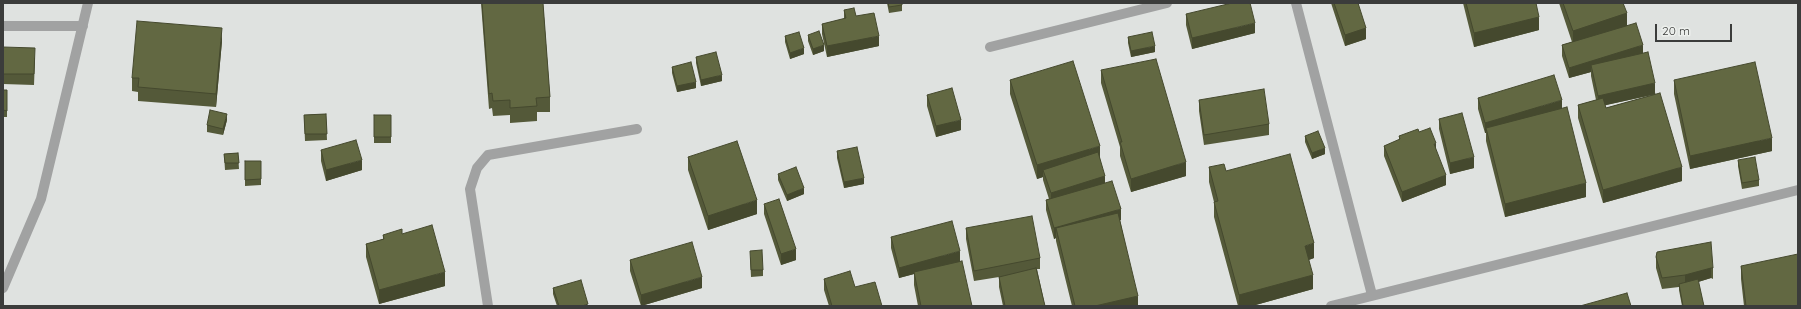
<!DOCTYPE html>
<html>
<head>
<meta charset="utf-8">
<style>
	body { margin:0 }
	#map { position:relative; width:1801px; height:309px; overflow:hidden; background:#dfe2e0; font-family:Quicksand,sans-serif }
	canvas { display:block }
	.frame { position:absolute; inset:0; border:4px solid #3b3c3b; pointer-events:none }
	.scale { position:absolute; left:1655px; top:24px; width:77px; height:18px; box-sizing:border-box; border:2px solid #3b3c3b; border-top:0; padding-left:5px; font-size:12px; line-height:14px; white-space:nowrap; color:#3b3c3b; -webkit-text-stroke:3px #edf0ed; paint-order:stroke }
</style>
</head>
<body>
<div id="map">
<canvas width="1801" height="309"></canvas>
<div class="frame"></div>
<div class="scale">20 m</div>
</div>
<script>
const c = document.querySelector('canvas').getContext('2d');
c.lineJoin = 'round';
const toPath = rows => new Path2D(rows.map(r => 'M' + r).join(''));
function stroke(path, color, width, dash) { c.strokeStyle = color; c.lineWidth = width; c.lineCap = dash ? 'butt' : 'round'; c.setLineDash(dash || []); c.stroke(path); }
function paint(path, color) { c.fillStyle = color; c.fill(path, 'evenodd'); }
const street = toPath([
	[1296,3,1372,295],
	[3,26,83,26],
	[990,47,1167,3],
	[3,288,41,199,88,3],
	[488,306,470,189,477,168,488,155,637,129],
	[1331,306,1798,190]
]);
const wall = toPath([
	[481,3,543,3,550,97,550,112,537,112,537,121,510,123,510,115,493,116,492,108,489,109],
	[887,3,902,3,902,11,889,13],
	[1331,3,1358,3,1366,39,1345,46],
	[1463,3,1536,3,1539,30,1474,47],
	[1559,3,1623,3,1627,26,1643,53,1682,181,1603,203,1578,118,1578,105,1596,100,1591,76,1591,72,1569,78,1562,56,1562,45,1572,42],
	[1653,95,1606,108,1605,105],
	[844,10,856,16,879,46,827,57,822,34,822,24,844,19],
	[1186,14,1255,33,1192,49,1186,25],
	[808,35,824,51,813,55,808,41],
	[785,36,804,54,790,59,785,42],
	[1128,37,1155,52,1131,57,1128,43],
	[222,41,216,107,138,101,138,92,132,91,132,78],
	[3,47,35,58,34,85,3,84],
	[696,57,722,81,701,86,696,63],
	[672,67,696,88,677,92,672,73],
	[1101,70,1186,176,1131,192,1120,156,1120,147,1101,83],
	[1010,80,1100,159,1105,183,1121,220,1120,220,1138,306,1072,306,1056,241,1056,238,1054,239,1046,210,1046,200,1049,199,1043,180,1043,177,1037,179,1010,94],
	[1674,80,1772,151,1690,169,1674,94],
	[3,90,7,90,7,117,3,117],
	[927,95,961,130,936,137,927,106],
	[1478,98,1562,109,1586,197,1505,217,1486,141,1486,133,1485,133,1478,109],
	[1199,100,1269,124,1269,135,1204,145,1199,111],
	[326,114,327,140,305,141,304,115],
	[374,115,391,115,391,143,374,143],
	[1439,119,1474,168,1450,174,1439,129],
	[227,120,223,135,207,132,207,125],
	[1419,132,1436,150,1446,185,1402,202,1384,156,1384,146,1399,140,1399,136],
	[1305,136,1325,154,1312,159,1305,142],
	[321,150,362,170,326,181,321,161],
	[837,151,864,184,844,188,837,158],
	[238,153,239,169,225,170,224,154],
	[688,157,757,214,708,230,688,170],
	[1738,160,1759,180,1759,186,1742,189,1738,166],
	[245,161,261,161,261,185,245,186],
	[1209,167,1226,171,1314,258,1309,260,1313,289,1252,306,1238,306,1214,217,1214,202,1209,182],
	[778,174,804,194,787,201,778,180],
	[764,204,796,260,781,265,764,214],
	[966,228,1040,258,1040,269,1037,269,1045,306,1003,306,999,287,999,277,974,281,966,239],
	[402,234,445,286,379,304,366,257,366,244,383,239,383,235],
	[891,237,960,262,972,306,918,306,914,285,914,274,899,278,891,248],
	[1657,252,1713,268,1713,279,1711,278,1698,282,1704,306,1682,306,1679,290,1679,287,1662,289,1656,268,1656,257],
	[750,257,763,270,763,276,751,277],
	[630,260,702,288,641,306,630,271],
	[1741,266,1798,306,1744,306,1741,279],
	[824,279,855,287,882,306,829,306,824,290],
	[553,288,588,306,557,306,553,294]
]);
const shadedWall = toPath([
	[1627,13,1627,27,1573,45,1573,31],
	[1539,17,1539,30,1474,47,1474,33],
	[1255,23,1255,33,1192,49,1192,38],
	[222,28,222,41,216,107,216,94],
	[1366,28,1366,39,1345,46,1345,35],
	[879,36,879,46,827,57,827,46],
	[824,45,824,51,813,55,813,49],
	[1643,45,1643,56,1591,65,1591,72,1569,78,1569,68],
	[1155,46,1155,52,1131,57,1131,51],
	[804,48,804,54,790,59,790,53],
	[722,75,722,81,701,86,701,80],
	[696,82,696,88,677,92,677,86],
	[1655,83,1655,94,1598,107,1598,96],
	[1562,100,1562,110,1486,128,1486,133,1485,133,1485,123],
	[227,114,227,120,223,135,223,129],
	[961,120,961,130,936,137,936,126],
	[1772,138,1772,151,1690,169,1690,156],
	[1436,143,1436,153,1434,144],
	[1100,146,1100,160,1043,170,1043,177,1037,179,1037,165],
	[1325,148,1325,154,1312,159,1312,153],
	[1474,157,1474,168,1450,174,1450,163],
	[362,160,362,170,326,181,326,170],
	[1186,162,1186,176,1131,192,1131,179],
	[1682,167,1682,181,1603,203,1603,190],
	[1446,175,1446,185,1402,202,1402,192],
	[1105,176,1105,187,1051,204,1051,193],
	[864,178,864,184,844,188,844,182],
	[1586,183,1586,197,1505,217,1505,204],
	[804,188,804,194,787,201,787,195],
	[757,200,757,214,708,230,708,216],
	[1121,209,1121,220,1058,238,1056,228,1056,238,1054,239,1054,228],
	[1314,243,1314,258,1305,261,1305,246],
	[796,249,796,260,781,265,781,254],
	[960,251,960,262,914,272,914,274,899,278,899,268],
	[1711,268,1711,278,1685,286,1685,275],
	[445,272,445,286,379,304,379,290],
	[1313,275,1313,289,1252,306,1239,306,1239,295],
	[702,277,702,288,641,306,641,295],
	[1138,296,1138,306,1095,306]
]);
const building = toPath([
	[482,3,543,3,550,97,536,98,537,106,510,108,510,100,493,101,492,93,489,94,482,3],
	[888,3,902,3,902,5,889,7,888,3],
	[1232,3,1250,3,1255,23,1192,38,1186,14,1232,3],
	[1334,3,1358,3,1366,28,1345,35,1334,3],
	[1466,3,1536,3,1539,17,1474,33,1466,3],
	[1563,3,1623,3,1627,13,1573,31,1563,3],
	[854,8,856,16,874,13,879,36,827,46,822,24,846,18,844,10,854,8],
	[137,21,222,28,216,94,138,87,139,78,132,78,137,21],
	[1636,23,1643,45,1569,68,1562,45,1636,23],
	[819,31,824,45,813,49,808,35,819,31],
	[799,32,804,48,790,53,785,36,799,32],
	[1152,32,1155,46,1131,51,1128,37,1152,32],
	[3,47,35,48,34,74,3,74,3,47],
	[716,52,722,75,701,80,696,57,716,52],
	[1648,52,1655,83,1598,96,1591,65,1648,52],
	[1156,59,1186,162,1131,179,1120,142,1122,142,1101,70,1156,59],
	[1073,61,1100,146,1037,165,1010,80,1073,61],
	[691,62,696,82,677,86,672,67,691,62],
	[1755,62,1772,138,1690,156,1674,80,1755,62],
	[1554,75,1562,100,1485,123,1478,98,1554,75],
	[952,88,961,120,936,126,927,95,952,88],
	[1264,89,1269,124,1204,135,1199,100,1264,89],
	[3,90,7,90,7,111,3,110,3,90],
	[1660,93,1682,167,1603,190,1578,105,1603,98,1606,108,1660,93],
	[1567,107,1586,183,1505,204,1486,128,1567,107],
	[210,110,227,114,223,129,207,125,210,110],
	[1462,113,1474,157,1450,163,1439,119,1462,113],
	[326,114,327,134,305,134,304,115,326,114],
	[374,115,391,115,391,137,374,137,374,115],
	[1430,128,1436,143,1434,144,1446,175,1402,192,1384,146,1400,139,1399,136,1418,129,1419,132,1430,128],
	[1318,131,1325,148,1312,153,1305,136,1318,131],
	[356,140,362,160,326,170,321,150,356,140],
	[737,141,757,200,708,216,688,157,737,141],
	[857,147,864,178,844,182,837,151,857,147],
	[1098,152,1105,176,1051,193,1043,170,1098,152],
	[238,153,239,163,225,163,224,154,238,153],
	[1290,154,1314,243,1305,246,1313,275,1239,295,1214,202,1218,201,1209,167,1224,164,1226,171,1290,154],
	[1755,157,1759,180,1742,183,1738,160,1755,157],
	[245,161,261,161,261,179,245,180,245,161],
	[796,167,804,188,787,195,778,174,796,167],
	[1112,181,1121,209,1054,228,1046,200,1112,181],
	[779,199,796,249,781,254,764,204,779,199],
	[1118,213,1138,296,1095,306,1075,306,1056,228,1118,213],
	[1032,216,1040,258,974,271,966,228,1032,216],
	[952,221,960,251,899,268,891,237,952,221],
	[432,225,445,272,379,290,366,244,384,239,383,235,402,229,402,234,432,225],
	[692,242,702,277,641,295,630,260,692,242],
	[1711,242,1713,268,1711,268,1685,275,1662,278,1656,257,1657,252,1711,242],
	[762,250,763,270,751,270,750,251,762,250],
	[1798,254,1798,306,1746,306,1741,266,1798,254],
	[962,261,972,306,921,306,914,272,962,261],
	[1036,268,1045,306,1005,306,999,277,1036,268],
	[850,271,855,287,875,282,882,306,832,306,824,279,850,271],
	[1698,279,1704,306,1683,306,1679,284,1698,279],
	[581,280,588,304,582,306,559,306,553,288,581,280],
	[1627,293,1631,306,1580,306,1627,293]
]);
stroke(street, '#a1a2a2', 10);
paint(wall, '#545939');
paint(shadedWall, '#45492e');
paint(building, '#626842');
stroke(building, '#45492e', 1);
</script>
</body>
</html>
